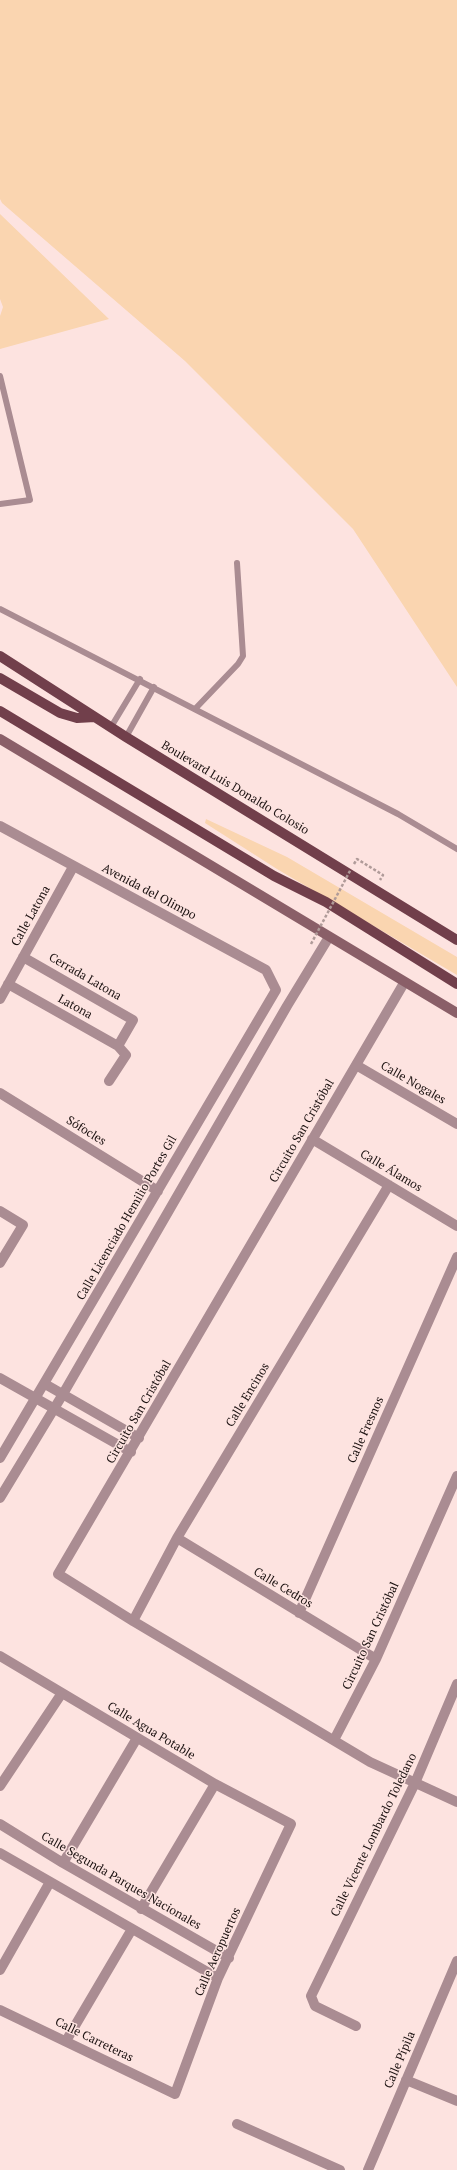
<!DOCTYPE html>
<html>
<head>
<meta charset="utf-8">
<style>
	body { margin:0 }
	canvas { display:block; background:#fde3e0 }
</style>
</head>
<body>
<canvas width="457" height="2170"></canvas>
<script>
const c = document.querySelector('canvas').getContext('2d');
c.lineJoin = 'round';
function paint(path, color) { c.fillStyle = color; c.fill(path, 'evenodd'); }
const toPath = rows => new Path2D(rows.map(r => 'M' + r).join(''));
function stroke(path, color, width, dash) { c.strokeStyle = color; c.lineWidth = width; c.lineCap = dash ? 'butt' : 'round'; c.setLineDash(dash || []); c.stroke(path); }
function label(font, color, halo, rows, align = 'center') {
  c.font = font + ' "PT Serif",serif'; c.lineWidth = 3; c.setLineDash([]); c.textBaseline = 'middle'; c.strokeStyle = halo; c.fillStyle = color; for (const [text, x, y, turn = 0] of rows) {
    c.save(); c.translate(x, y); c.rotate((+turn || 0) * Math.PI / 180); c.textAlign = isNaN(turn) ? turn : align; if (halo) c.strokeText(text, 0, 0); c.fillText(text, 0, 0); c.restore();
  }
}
const green = toPath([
	[0,0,457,0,457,687,353,529,185,361,2,203,0,199],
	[0,214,109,319,0,349,0,316,3,307,0,299],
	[206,819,287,857,457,957,457,975,277,869,205,823]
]);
const path = toPath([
	[354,864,357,859,383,875,380,880]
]);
const lane = toPath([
	[0,504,30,500,0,376],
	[0,609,398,814,457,849],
	[195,709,238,664,243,656,237,563],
	[111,727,140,679],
	[126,737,154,687]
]);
const street = toPath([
	[0,826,266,970,276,990,0,1458],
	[23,957,133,1020,118,1046],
	[404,983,58,1574,133,1621,370,1762,457,1802],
	[8,984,118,1046,126,1055,109,1081],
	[0,999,73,867],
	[356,1065,457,1124],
	[0,1093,158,1191],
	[312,1139,457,1226],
	[0,1211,23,1225,0,1263],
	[0,1378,131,1452],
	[45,1384,139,1438],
	[0,1498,63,1394,287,1006,329,937],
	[177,1538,376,1659],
	[299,1613,457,1257],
	[133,1621,177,1538,389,1185],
	[0,1656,215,1784,291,1824,218,1978,175,2094,0,2010],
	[334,1740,376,1659,457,1476],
	[0,1786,62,1693],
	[0,1824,63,1863,229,1958],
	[0,1853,218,1978],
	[63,1863,137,1738],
	[141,1909,215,1784],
	[0,1970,50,1882],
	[356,2026,315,2006,311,1996,415,1783,457,1684],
	[66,2041,132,1929],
	[406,2080,457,2101],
	[237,2124,340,2170],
	[368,2170,457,1961]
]);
const secondary = toPath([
	[0,739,457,1013]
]);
const primary = toPath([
	[0,656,126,737,457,940],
	[0,678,60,713,77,718,95,717],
	[0,711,274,876,326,902,457,984]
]);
const pathBridge = toPath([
	[311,944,351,869]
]);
const streetNames = [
	["Boulevard Luis Donaldo Colosio",235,788,31],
	["Avenida del Olimpo",149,892,28],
	["Calle Latona",31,916,-61],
	["Cerrada Latona",85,977,30],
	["Latona",75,1007,29],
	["Calle Nogales",413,1083,30],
	["Sófocles",86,1131,32],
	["Circuito San Cristóbal",302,1131,-60],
	["Calle Álamos",391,1171,31],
	["Calle Licenciado Hemilio Portes Gil",127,1218,-60],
	["Calle Encinos",248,1395,-59],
	["Circuito San Cristóbal",139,1412,-60],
	["Calle Fresnos",366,1430,-66],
	["Calle Cedros",283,1588,31],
	["Circuito San Cristóbal",371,1636,-65],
	["Calle Agua Potable",151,1731,31],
	["Calle Vicente Lombardo Toledano",374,1835,-64],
	["Calle Segunda Parques Nacionales",121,1881,30],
	["Calle Aeropuertos",218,1952,-66],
	["Calle Carreteras",94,2040,26],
	["Calle Pípila",400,2060,-67]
];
paint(green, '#fad5b0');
stroke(path, '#b09b99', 2.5, [3, 2]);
stroke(lane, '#aa8c92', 6);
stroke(street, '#aa8c92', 10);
stroke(secondary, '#8a5f68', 10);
stroke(primary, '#713f4b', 10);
stroke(pathBridge, '#b09b99', 2.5, [3, 2]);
label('12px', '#1b1110', '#fde3e0', streetNames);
</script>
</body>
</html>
